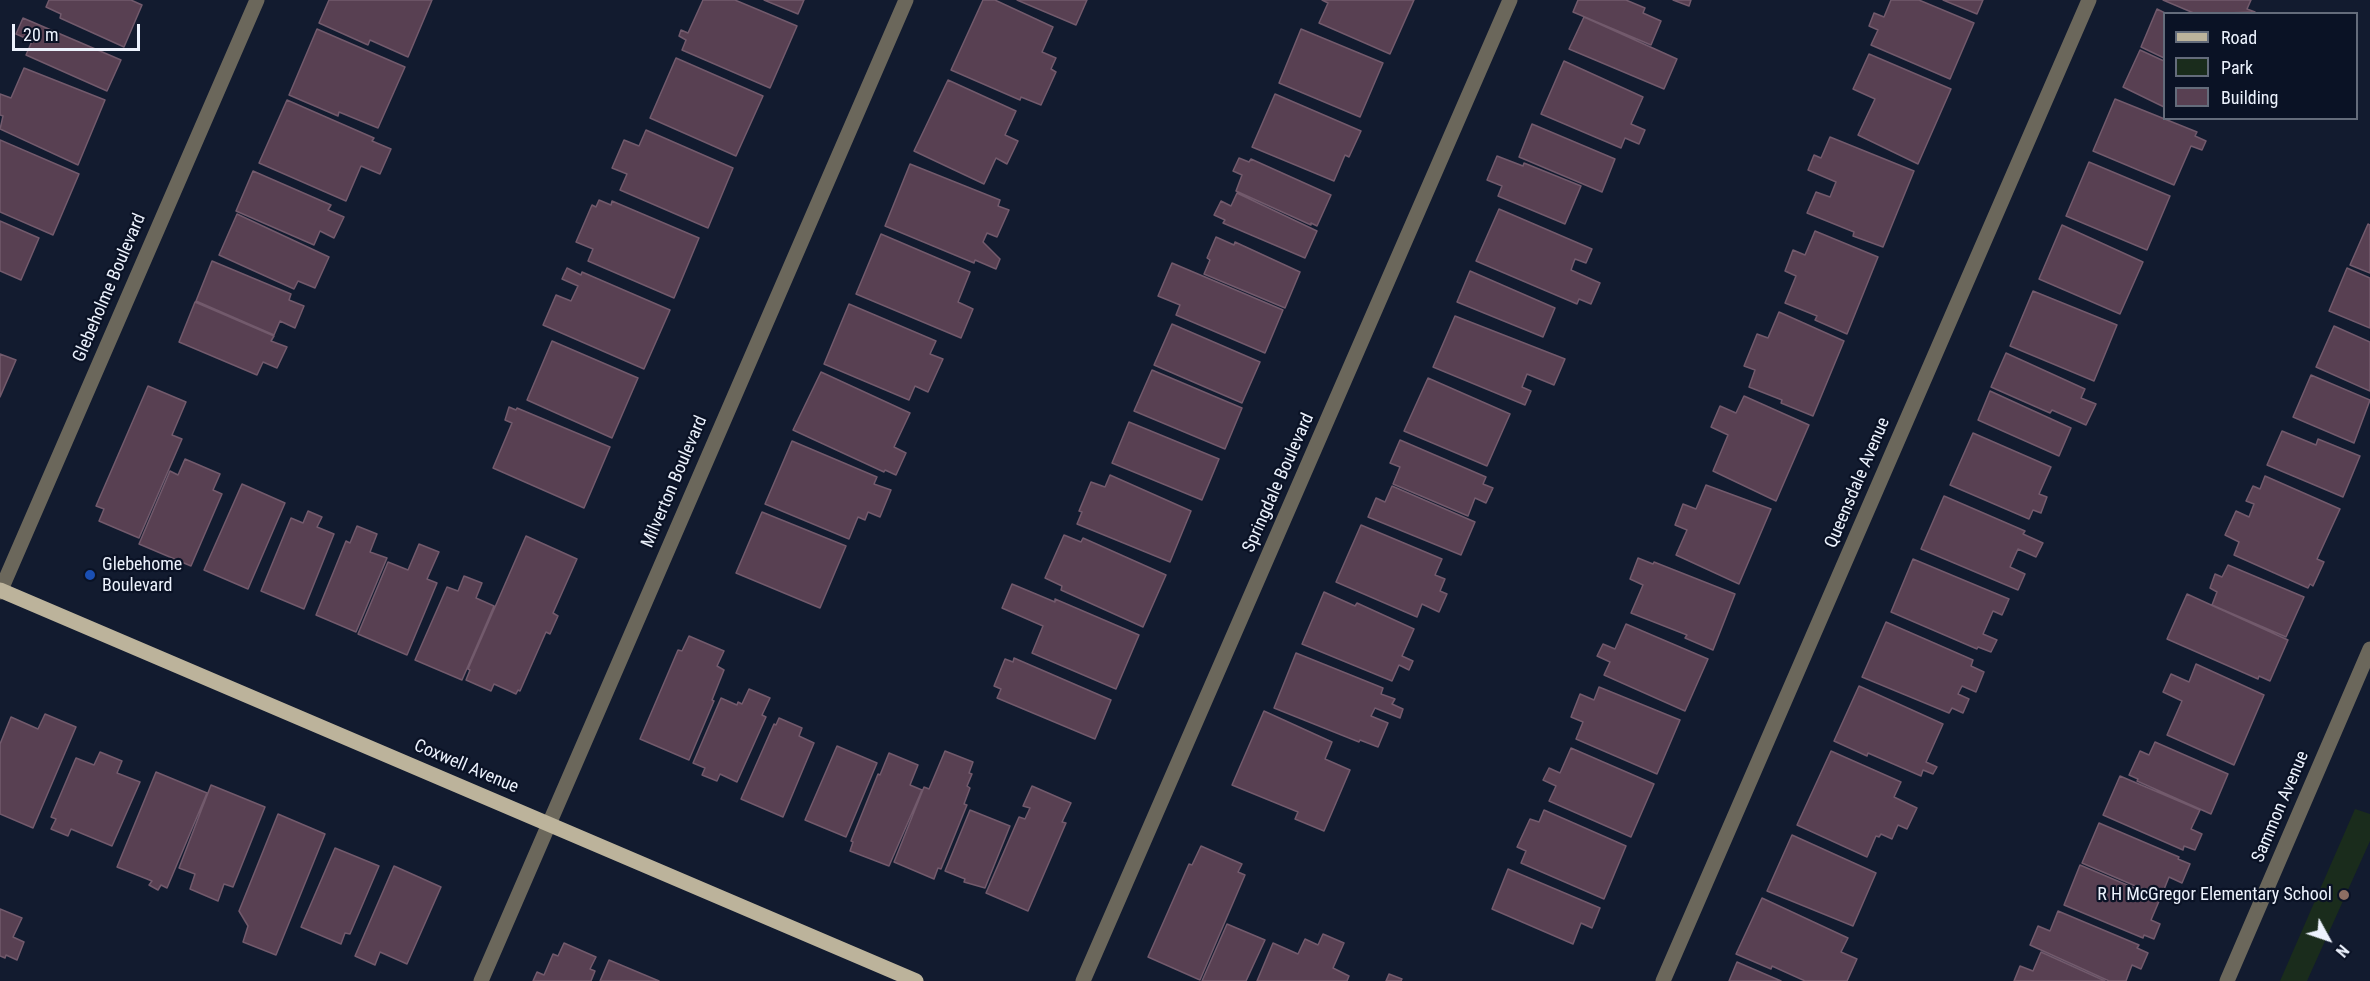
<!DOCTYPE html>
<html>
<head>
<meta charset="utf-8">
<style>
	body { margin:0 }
	#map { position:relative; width:2370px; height:981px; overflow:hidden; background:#121b2f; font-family:"Roboto Condensed",sans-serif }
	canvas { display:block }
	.legend { position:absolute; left:2163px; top:12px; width:195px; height:108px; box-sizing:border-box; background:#0a1225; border:2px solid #646c7b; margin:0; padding:8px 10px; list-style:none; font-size:18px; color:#ecf2fd }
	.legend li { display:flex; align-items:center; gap:12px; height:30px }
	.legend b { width:30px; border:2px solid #646c7b }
	.north { position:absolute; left:2298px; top:909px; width:60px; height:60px; -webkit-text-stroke:4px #0a1225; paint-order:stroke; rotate:130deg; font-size:16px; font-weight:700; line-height:24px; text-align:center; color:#ecf2fd }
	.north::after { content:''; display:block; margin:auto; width:21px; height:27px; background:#ecf2fd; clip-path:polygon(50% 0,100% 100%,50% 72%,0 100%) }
	.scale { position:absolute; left:12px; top:24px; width:128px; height:27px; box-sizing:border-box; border:3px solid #ecf2fd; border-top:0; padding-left:8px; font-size:18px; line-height:21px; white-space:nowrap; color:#ecf2fd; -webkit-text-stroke:4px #0a1225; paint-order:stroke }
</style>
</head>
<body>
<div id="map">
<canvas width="2370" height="981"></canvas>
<ul class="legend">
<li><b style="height:8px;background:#bcb39b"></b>Road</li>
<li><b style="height:16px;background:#1a2c1c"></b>Park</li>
<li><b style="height:16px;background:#584052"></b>Building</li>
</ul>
<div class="north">N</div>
<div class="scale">20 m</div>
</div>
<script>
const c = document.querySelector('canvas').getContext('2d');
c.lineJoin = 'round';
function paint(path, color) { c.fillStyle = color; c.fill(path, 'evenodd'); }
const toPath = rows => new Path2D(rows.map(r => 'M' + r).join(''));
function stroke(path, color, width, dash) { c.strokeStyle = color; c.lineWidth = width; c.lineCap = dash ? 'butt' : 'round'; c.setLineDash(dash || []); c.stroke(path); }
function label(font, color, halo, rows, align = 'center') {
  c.font = font + ' "Roboto Condensed",sans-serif'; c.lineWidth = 4.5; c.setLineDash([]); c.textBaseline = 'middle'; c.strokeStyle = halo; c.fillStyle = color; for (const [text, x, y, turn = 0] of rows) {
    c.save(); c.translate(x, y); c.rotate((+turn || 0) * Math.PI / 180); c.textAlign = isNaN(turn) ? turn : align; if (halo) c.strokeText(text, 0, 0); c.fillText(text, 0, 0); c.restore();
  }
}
const green = toPath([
	[2355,809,2370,814,2370,841,2307,981,2280,981]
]);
const building = toPath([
	[49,0,131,0,142,5,124,47,60,18,61,14,46,7,49,0],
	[329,0,432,0,408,57,370,40,368,45,319,23,329,0],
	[703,0,735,0,797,26,770,88,682,50,686,40,679,36,681,30,688,33,703,0],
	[764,0,804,0,798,14,764,0],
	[983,0,995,0,1053,27,1042,52,1056,58,1051,69,1056,72,1041,105,1021,97,1020,100,951,70,983,0],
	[1017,0,1087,0,1076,25,1017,0],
	[1322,0,1414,0,1390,54,1319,23,1328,3,1322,0],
	[1578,0,1626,0,1645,8,1643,13,1661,21,1651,45,1573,12,1578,0],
	[1673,0,1691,0,1689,6,1673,0],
	[1891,0,1919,0,1974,23,1950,79,1871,45,1878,30,1869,26,1874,13,1884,17,1891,0],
	[1943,0,1983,0,1977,14,1943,0],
	[2163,0,2251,0,2247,9,2255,12,2196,14,2163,0],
	[2157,9,2167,14,2164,14,2164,58,2141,47,2157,9],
	[1584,17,1677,59,1664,89,1569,49,1584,17],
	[23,18,121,60,107,91,26,55,32,41,16,34,23,18],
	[317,29,405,67,378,128,339,112,338,116,289,95,317,29],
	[1301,29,1383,63,1360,117,1279,83,1301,29],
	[2140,50,2164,61,2164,107,2123,87,2140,50],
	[1869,54,1951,89,1918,164,1858,135,1875,99,1853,89,1869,54],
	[676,58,763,96,736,156,650,118,676,58],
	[1564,61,1643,97,1631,124,1645,130,1639,144,1625,138,1621,148,1541,114,1564,61],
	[24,68,105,100,78,165,0,129,3,116,0,115,0,94,11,98,24,68],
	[948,80,1016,111,1005,135,1018,141,1007,164,996,158,984,184,914,151,948,80],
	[1275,94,1361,131,1349,157,1345,155,1334,181,1252,147,1275,94],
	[2115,99,2197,132,2195,136,2206,141,2202,150,2191,146,2174,185,2093,151,2115,99],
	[287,100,374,138,372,141,391,149,380,174,361,166,346,201,259,163,287,100],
	[1532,124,1615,159,1602,192,1519,157,1532,124],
	[646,130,733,168,708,228,620,190,627,174,612,168,624,140,639,146,646,130],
	[1830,137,1914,171,1883,247,1853,236,1854,232,1807,213,1816,192,1830,197,1836,182,1808,170,1814,155,1821,158,1830,137],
	[0,140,79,174,53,235,0,212,0,140],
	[1497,156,1523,166,1524,163,1581,186,1565,224,1498,196,1502,186,1487,180,1497,156],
	[1239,158,1249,162,1251,159,1331,195,1317,226,1311,223,1311,225,1236,191,1242,175,1233,171,1239,158],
	[2089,162,2170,196,2147,250,2066,216,2089,162],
	[910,164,1000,200,998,206,1009,210,997,237,987,233,983,242,1000,259,996,269,975,260,974,263,885,226,910,164],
	[253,171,331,205,328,210,344,217,334,238,320,231,314,245,236,211,253,171],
	[1237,193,1317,231,1305,258,1223,223,1225,220,1214,215,1221,201,1231,206,1237,193],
	[599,200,611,205,612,201,699,238,674,298,588,261,593,249,576,242,592,205,596,207,599,200],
	[1499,209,1592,249,1586,263,1575,259,1571,270,1600,283,1591,304,1579,299,1577,304,1476,261,1499,209],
	[237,214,329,257,315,288,298,281,294,289,219,255,237,214],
	[0,221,39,238,21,280,0,271,0,221],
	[2368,224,2370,225,2370,273,2350,265,2368,224],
	[2062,225,2143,262,2120,314,2039,279,2062,225],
	[1815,231,1878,257,1847,334,1815,320,1817,316,1785,303,1796,276,1785,271,1793,250,1805,255,1815,231],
	[881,234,970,272,958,302,973,309,961,338,856,294,881,234],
	[1216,237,1234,245,1235,242,1300,272,1285,308,1204,274,1210,260,1207,258,1216,237],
	[212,261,291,294,289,300,304,306,295,328,280,321,274,335,196,301,212,261],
	[1172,263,1283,310,1265,353,1176,315,1180,305,1158,296,1172,263],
	[567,268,581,275,582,272,670,310,644,369,543,325,556,295,571,301,578,286,562,279,567,268],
	[2347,268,2370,278,2370,328,2329,311,2347,268],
	[1470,271,1555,308,1543,337,1457,302,1470,271],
	[2033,291,2117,325,2094,381,2010,346,2033,291],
	[195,302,274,336,271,341,287,347,277,368,263,362,257,375,179,342,195,302],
	[849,304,936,341,930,354,943,359,928,392,915,386,909,400,824,364,849,304],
	[1779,312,1844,341,1813,416,1781,403,1782,400,1749,387,1755,370,1744,366,1757,334,1768,338,1779,312],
	[1455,316,1565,359,1554,385,1527,374,1522,387,1531,391,1525,405,1433,367,1455,316],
	[1172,324,1260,362,1242,403,1154,365,1172,324],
	[2334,326,2370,342,2370,391,2316,367,2334,326],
	[552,341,638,378,612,438,527,400,552,341],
	[2006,353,2085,389,2081,398,2096,404,2086,425,2052,410,2050,413,1991,387,2006,353],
	[0,354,16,360,0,397,0,354],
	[1152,370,1242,408,1225,449,1134,411,1152,370],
	[821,372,910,413,894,447,906,453,896,475,885,470,884,472,793,430,821,372],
	[2311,375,2370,400,2354,443,2293,417,2311,375],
	[1428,378,1510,414,1487,466,1404,431,1428,378],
	[148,386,186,402,172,435,182,439,139,538,99,521,104,509,96,506,148,386],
	[1990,391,2071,428,2059,456,1978,420,1990,391],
	[1744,396,1809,425,1776,501,1713,471,1728,435,1711,427,1720,406,1736,413,1744,396],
	[509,407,516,410,517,408,610,447,584,508,493,468,512,423,505,420,509,407],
	[1129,422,1219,459,1202,500,1112,463,1129,422],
	[2282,431,2316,445,2318,439,2360,456,2343,497,2267,465,2282,431],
	[1973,433,2051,467,2039,494,2047,497,2041,513,2033,510,2029,519,1950,485,1973,433],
	[1400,440,1486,477,1483,484,1493,488,1486,503,1475,498,1468,516,1393,484,1400,467,1390,463,1400,440],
	[792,441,877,477,874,484,891,490,880,517,868,512,865,520,858,517,849,539,765,504,792,441],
	[185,459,220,474,213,490,222,494,191,566,139,544,170,471,178,475,185,459],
	[1110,475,1191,511,1170,562,1077,524,1082,512,1079,511,1091,482,1105,487,1110,475],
	[2265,476,2340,509,2317,559,2324,562,2313,586,2310,584,2308,588,2234,555,2239,542,2225,535,2236,511,2249,517,2254,504,2246,501,2253,486,2260,489,2265,476],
	[242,484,285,503,248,589,204,570,242,484],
	[1706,485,1771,509,1739,584,1676,555,1687,530,1675,525,1683,504,1696,509,1706,485],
	[1392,486,1475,522,1461,555,1368,517,1376,498,1385,502,1392,486],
	[1944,496,2025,531,2023,534,2043,543,2036,557,2018,549,2010,567,2025,574,2018,590,1921,549,1944,496],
	[308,511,322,517,317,527,334,534,304,609,261,591,291,518,303,523,308,511],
	[762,512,846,546,820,608,736,573,762,512],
	[1361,525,1442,559,1435,575,1445,579,1440,591,1447,594,1439,612,1422,604,1417,617,1336,582,1361,525],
	[357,526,377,534,370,552,387,558,356,632,316,615,346,541,350,543,357,526],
	[1064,535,1081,542,1083,538,1166,575,1143,627,1061,590,1062,586,1045,578,1064,535],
	[526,536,577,559,553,613,558,616,550,634,546,632,520,691,518,690,516,694,494,684,491,691,466,680,470,670,468,669,526,536],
	[419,544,439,552,427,579,437,583,407,655,358,634,388,562,408,570,419,544],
	[1638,558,1653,564,1654,562,1735,594,1713,650,1685,638,1687,635,1631,613,1643,585,1630,579,1638,558],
	[1913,559,2009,599,2002,615,1993,611,1983,634,1997,640,1991,652,1978,647,1977,649,1891,612,1913,559],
	[2228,565,2304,597,2286,637,2212,605,2217,592,2210,588,2215,574,2222,577,2228,565],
	[464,576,482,583,476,598,494,606,462,680,415,660,447,587,458,591,464,576],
	[1012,584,1055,602,1055,599,1139,635,1116,689,1032,653,1043,626,1002,608,1012,584],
	[1324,592,1355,606,1357,603,1414,629,1402,656,1413,661,1409,670,1399,665,1392,681,1302,644,1324,592],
	[2187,594,2288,640,2270,681,2259,676,2258,679,2167,639,2187,594],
	[1886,622,1973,660,1971,666,1984,672,1976,692,1962,686,1958,694,1969,699,1963,713,1952,708,1949,713,1862,677,1886,622],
	[1626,624,1708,659,1685,711,1604,675,1610,662,1597,656,1603,644,1615,649,1626,624],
	[689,636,724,651,717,666,724,670,712,700,714,701,689,760,640,739,678,650,682,651,689,636],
	[1296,653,1383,688,1381,694,1395,699,1392,704,1403,709,1400,718,1375,708,1371,716,1388,723,1378,747,1360,740,1359,742,1274,708,1296,653],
	[1014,658,1111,700,1095,739,997,698,1001,689,994,686,1005,659,1013,662,1014,658],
	[2196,664,2264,695,2234,765,2167,735,2182,701,2163,692,2171,674,2189,682,2196,664],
	[1859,686,1943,724,1926,762,1937,767,1933,774,1923,770,1921,776,1868,753,1867,756,1834,741,1859,686],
	[1599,687,1680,720,1657,774,1576,739,1583,722,1571,717,1580,694,1594,700,1599,687],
	[749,689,770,698,762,715,766,717,737,782,720,774,717,781,702,775,705,768,693,763,721,698,737,705,738,702,742,704,749,689],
	[1264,711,1332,742,1325,759,1350,770,1324,831,1295,819,1298,812,1232,785,1264,711],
	[45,714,76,727,33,828,0,814,0,744,11,717,38,729,45,714],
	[779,718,802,728,799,736,814,743,783,817,741,799,774,724,776,725,779,718],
	[2155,742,2228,774,2211,814,2137,781,2138,779,2129,775,2140,751,2149,755,2155,742],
	[837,746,877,763,846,837,805,820,837,746],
	[1571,748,1654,784,1631,837,1549,801,1556,786,1543,780,1549,768,1560,773,1571,748],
	[945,751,973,762,969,773,972,774,967,786,970,788,964,804,967,805,941,869,938,868,934,879,894,862,924,787,929,789,945,751],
	[1831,751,1901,782,1894,797,1917,808,1907,829,1898,825,1892,839,1881,834,1879,837,1876,836,1867,857,1797,825,1831,751],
	[100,752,122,761,117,773,140,782,112,846,71,829,68,836,51,829,56,819,51,817,76,758,94,765,100,752],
	[889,753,918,765,910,785,922,790,889,866,850,851,853,842,851,841,878,774,880,775,889,753],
	[156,772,207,793,167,888,161,885,158,890,149,885,152,881,117,867,156,772],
	[2120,776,2200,810,2191,829,2202,834,2195,850,2184,846,2183,850,2103,815,2120,776],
	[211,785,265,807,233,887,224,884,218,901,190,889,195,874,179,868,211,785],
	[1032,786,1071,803,1062,822,1066,823,1028,911,986,893,1019,817,1025,819,1030,808,1023,806,1032,786],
	[970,810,1010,826,985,888,964,882,965,879,945,871,970,810],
	[1544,810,1626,846,1604,899,1521,863,1526,851,1517,847,1530,819,1539,822,1544,810],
	[278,814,325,834,276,955,243,942,248,926,239,911,278,814],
	[2099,823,2179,857,2178,859,2190,864,2182,883,2169,877,2161,897,2082,863,2099,823],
	[1792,835,1876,873,1853,926,1767,891,1792,835],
	[1201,846,1242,864,1238,872,1245,875,1200,980,1148,957,1189,864,1192,865,1201,846],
	[335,848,379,866,350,934,345,933,341,944,301,927,335,848],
	[2080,865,2160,899,2151,920,2160,924,2154,939,2144,935,2143,938,2064,905,2080,865],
	[394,866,441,887,407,964,380,952,375,965,355,956,394,866],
	[1508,869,1600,908,1592,928,1581,923,1573,944,1492,909,1508,869],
	[1762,898,1848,938,1841,952,1857,959,1847,981,1805,981,1772,966,1771,969,1736,954,1762,898],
	[0,909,22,918,13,937,24,942,17,960,6,955,5,958,0,956,0,909],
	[2058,911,2139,945,2137,948,2148,953,2141,969,2132,965,2126,981,2109,981,2030,945,2038,926,2050,931,2058,911],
	[1227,924,1265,940,1246,981,1202,981,1227,924],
	[1323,934,1344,943,1333,968,1349,976,1347,981,1257,981,1273,943,1298,954,1305,939,1318,945,1323,934],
	[564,943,596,957,590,969,595,971,591,981,533,981,537,972,544,975,553,954,558,956,564,943],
	[2041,952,2105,981,2014,981,2020,966,2033,971,2041,952],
	[609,960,659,981,600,981,609,960],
	[1737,962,1781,981,1729,981,1737,962],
	[1389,974,1402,979,1401,981,1386,981,1389,974]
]);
const minor = toPath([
	[0,592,257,0],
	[481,981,906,0],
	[1083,981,1510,0],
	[1663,981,2089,0],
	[2227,981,2370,649]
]);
const major = toPath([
	[0,590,916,981]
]);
const markers = [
	[90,575,6,"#1a4fb4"],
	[2344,895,6,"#8d6e63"]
];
const streetNames = [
	["Glebeholme Boulevard",110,288,-67],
	["Milverton Boulevard",675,482,-67],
	["Springdale Boulevard",1279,483,-66],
	["Queensdale Avenue",1858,483,-67],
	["Coxwell Avenue",466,767,23],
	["Sammon Avenue",2281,807,-67]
];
const poiNames = [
	["Glebehome",102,565],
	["Boulevard",102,586],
	["R H McGregor Elementary School",2332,895,"right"]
];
paint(green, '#1a2c1c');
paint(building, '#584052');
stroke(building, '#725a6c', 1.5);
stroke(minor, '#6b675b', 15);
stroke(major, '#bcb39b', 15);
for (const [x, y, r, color] of markers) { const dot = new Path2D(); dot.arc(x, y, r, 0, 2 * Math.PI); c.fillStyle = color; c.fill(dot); stroke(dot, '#0a1225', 2); }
label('18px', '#ecf2fd', '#0a1225', streetNames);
label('18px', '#ecf2fd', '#0a1225', poiNames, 'left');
</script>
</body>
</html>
